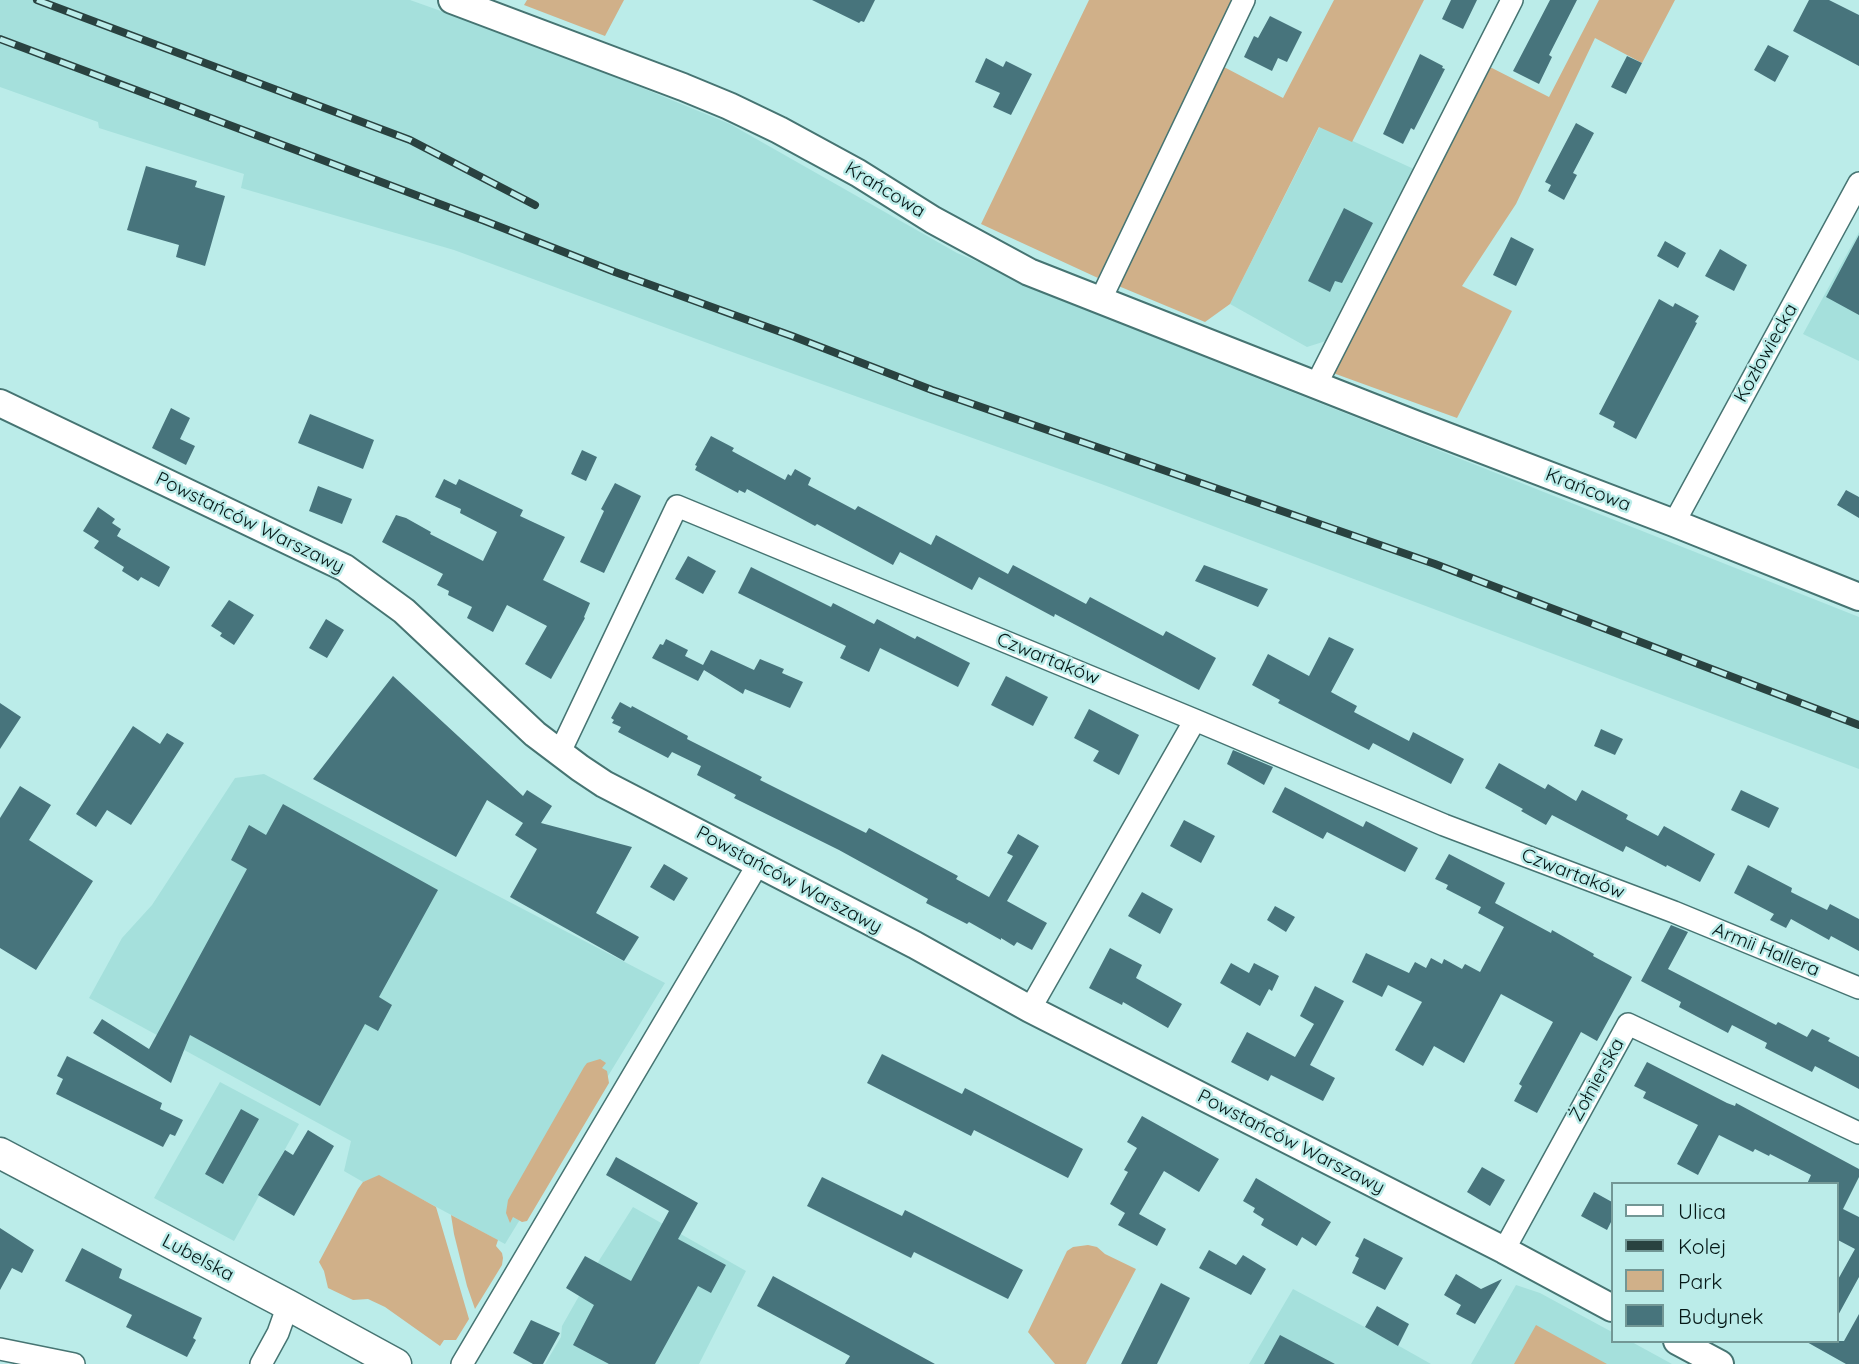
<!DOCTYPE html>
<html>
<head>
<meta charset="utf-8">
<style>
	body { margin:0 }
	#map { position:relative; width:1859px; height:1364px; overflow:hidden; background:#bbece9; font-family:Quicksand,sans-serif }
	canvas { display:block }
	.legend { position:absolute; left:1611px; top:1182px; width:228px; height:161px; box-sizing:border-box; background:#bbece9; border:2px solid #729795; margin:0; padding:9px 12px; list-style:none; font-size:21px; color:#051817 }
	.legend li { display:flex; align-items:center; gap:14px; height:35px }
	.legend b { width:35px; border:2px solid #729795 }
</style>
</head>
<body>
<div id="map">
<canvas width="1859" height="1364"></canvas>
<ul class="legend">
<li><b style="height:9px;background:#fff"></b>Ulica</li>
<li><b style="height:9px;background:#294240"></b>Kolej</li>
<li><b style="height:19px;background:#d0b089"></b>Park</li>
<li><b style="height:19px;background:#47747c"></b>Budynek</li>
</ul>
</div>
<script>
const c = document.querySelector('canvas').getContext('2d');
c.lineJoin = 'round';
function paint(path, color) { c.fillStyle = color; c.fill(path, 'evenodd'); }
const toPath = rows => new Path2D(rows.map(r => 'M' + r).join(''));
function stroke(path, color, width, dash) { c.strokeStyle = color; c.lineWidth = width; c.lineCap = dash ? 'butt' : 'round'; c.setLineDash(dash || []); c.stroke(path); }
function label(font, color, halo, rows, align = 'center') {
  c.font = font + ' Quicksand,sans-serif'; c.lineWidth = 5; c.setLineDash([]); c.textBaseline = 'middle'; c.strokeStyle = halo; c.fillStyle = color; for (const [text, x, y, turn = 0] of rows) {
    c.save(); c.translate(x, y); c.rotate((+turn || 0) * Math.PI / 180); c.textAlign = isNaN(turn) ? turn : align; if (halo) c.strokeText(text, 0, 0); c.fillText(text, 0, 0); c.restore();
  }
}
const built = toPath([
	[0,0,410,0,545,48,730,124,957,253,1211,360,1859,617,1859,769,1104,485,721,348,454,250,241,188,244,174,99,128,98,122,0,87],
	[1320,126,1416,170,1329,340,1307,347,1230,304],
	[1859,232,1859,361,1803,334],
	[264,774,665,983,505,1244,379,1176,363,1182,344,1171,351,1141,89,998,122,938,152,905,235,778],
	[220,1082,299,1124,234,1241,154,1198],
	[633,1207,746,1271,699,1364,545,1364,561,1337,562,1326,600,1259],
	[1516,1285,1540,1293,1612,1332,1612,1341,1630,1341,1672,1364,1471,1364],
	[1293,1289,1376,1333,1431,1364,1249,1364]
]);
const green = toPath([
	[527,0,624,0,605,36,524,5],
	[1089,0,1233,0,1098,278,981,224],
	[1334,0,1424,0,1352,142,1319,127,1230,304,1205,322,1116,285,1224,67,1283,98],
	[1599,0,1675,0,1642,63,1595,38,1516,204,1462,286,1512,311,1457,418,1333,373,1488,66,1549,97],
	[600,1059,606,1063,602,1068,607,1071,609,1083,527,1221,522,1222,513,1217,510,1223,506,1213,508,1200,584,1067,587,1063],
	[379,1175,436,1207,469,1319,456,1340,444,1340,440,1346,385,1307,368,1299,353,1300,328,1288,324,1271,319,1262,358,1189,363,1182],
	[451,1215,498,1240,496,1246,502,1253,503,1258,502,1265,475,1309,467,1286,454,1234],
	[1088,1245,1097,1247,1105,1254,1136,1269,1086,1364,1055,1364,1028,1332,1067,1251,1073,1247],
	[1536,1325,1607,1364,1514,1364]
]);
const building = toPath([
	[812,0,875,0,864,22,861,21,859,23],
	[1451,0,1477,0,1463,29,1442,19],
	[1550,0,1577,0,1549,55,1552,57,1539,84,1513,71],
	[1809,0,1829,0,1859,15,1859,66,1793,31],
	[1270,16,1302,32,1287,62,1278,58,1272,71,1244,57,1254,36,1258,38],
	[1768,45,1789,56,1775,82,1754,70],
	[1420,54,1443,66,1442,68,1445,69,1414,130,1411,128,1403,144,1383,134],
	[1627,56,1642,63,1626,94,1611,87],
	[986,58,1003,67,1006,61,1032,74,1011,115,993,107,1000,93,975,82],
	[1576,123,1594,133,1573,173,1577,175,1564,200,1548,191,1551,185,1545,182],
	[146,166,197,181,195,187,225,196,205,266,176,257,179,245,127,230],
	[1344,208,1373,223,1342,283,1335,281,1330,292,1308,281],
	[1859,235,1859,315,1826,297],
	[1511,237,1534,249,1516,286,1493,275],
	[1665,241,1686,253,1678,268,1657,256],
	[1720,249,1747,265,1734,291,1705,276],
	[1659,299,1673,307,1675,303,1699,316,1695,322,1697,323,1636,439,1613,427,1615,422,1599,414],
	[171,408,190,418,180,439,195,446,186,465,152,448],
	[310,414,374,440,363,469,298,443],
	[711,436,734,448,732,451,785,480,788,474,791,476,795,469,811,478,808,485,855,510,858,506,931,545,936,535,1008,574,1013,565,1086,604,1090,597,1163,636,1166,631,1216,658,1199,690,1055,614,1054,617,979,577,972,590,900,552,893,565,817,524,815,526,747,489,745,493,739,490,738,493,695,470,697,466,695,465],
	[582,450,597,457,586,481,571,474],
	[444,479,456,485,459,479,523,510,520,516,565,537,543,580,590,603,584,617,585,618,551,679,525,664,547,626,507,605,493,632,467,618,472,607,448,595,449,591,437,585,443,574,382,542,396,515,406,518,431,532,430,534,483,561,497,532,460,513,461,509,435,497],
	[615,483,641,496,604,573,580,562,604,511,601,509],
	[318,486,352,499,342,524,309,511],
	[1846,490,1859,497,1859,518,1837,505],
	[98,507,115,519,112,523,121,529,117,536,170,567,159,587,141,577,138,581,122,571,124,567,94,548,99,541,83,531],
	[688,556,716,571,703,594,675,579],
	[1204,565,1268,589,1258,607,1195,581],
	[751,567,831,607,833,603,874,624,877,619,915,639,917,636,970,663,958,687,880,648,869,672,840,658,846,646,738,593],
	[229,600,254,615,234,645,220,636,222,633,211,626],
	[326,619,344,630,327,658,309,648],
	[1329,637,1354,649,1331,692,1357,706,1354,712,1409,741,1413,732,1464,759,1451,784,1373,743,1369,750,1278,703,1280,700,1252,685,1268,654,1309,676],
	[666,639,688,650,685,656,703,665,711,650,754,670,760,659,784,669,782,673,803,682,790,708,745,689,743,694,704,670,698,681,652,658,660,644,663,645],
	[393,676,523,796,527,790,552,806,541,823,632,847,596,913,639,937,624,961,510,897,537,849,515,835,523,823,487,800,456,857,313,779],
	[1006,676,1048,697,1033,726,991,705],
	[620,702,631,708,632,706,688,736,687,739,762,777,760,780,866,833,869,828,958,876,956,879,989,897,1013,856,1007,853,1018,834,1039,846,1007,901,1047,923,1032,950,1017,942,1014,946,1001,938,1001,940,969,922,967,924,926,903,928,899,839,850,734,798,736,795,697,775,701,766,672,752,668,758,618,732,621,727,612,723,614,720,611,718],
	[0,703,21,717,0,749],
	[1089,709,1139,735,1119,775,1093,761,1099,751,1074,738],
	[133,726,160,744,167,733,184,743,131,825,107,810,96,827,76,814],
	[1601,729,1623,739,1615,755,1594,746],
	[1233,750,1273,767,1264,785,1227,764],
	[1499,763,1545,789,1548,784,1576,801,1582,790,1628,815,1626,819,1658,836,1664,826,1715,854,1700,882,1667,865,1666,867,1626,846,1623,852,1552,815,1546,825,1521,811,1523,809,1485,788],
	[20,786,51,805,29,840,93,881,36,970,0,948,0,818],
	[1285,787,1363,827,1366,821,1418,848,1405,872,1327,832,1323,839,1272,812],
	[1741,790,1779,808,1769,828,1731,810],
	[283,804,438,890,379,997,392,1005,378,1031,365,1024,320,1106,190,1035,171,1083,93,1033,102,1019,149,1049,247,869,231,860,249,825,266,835],
	[1184,820,1215,836,1201,863,1170,846],
	[1449,854,1505,883,1495,903,1551,933,1552,930,1594,954,1593,956,1632,977,1597,1041,1581,1032,1537,1113,1514,1101,1522,1086,1519,1084,1553,1022,1501,994,1464,1063,1434,1046,1423,1066,1395,1050,1422,1002,1388,985,1382,997,1352,982,1366,953,1409,973,1415,962,1426,968,1431,958,1442,964,1444,959,1462,969,1465,964,1480,972,1504,927,1478,913,1481,907,1446,889,1448,885,1435,879],
	[664,864,688,878,674,901,650,887],
	[1748,865,1792,888,1791,892,1827,910,1830,904,1859,919,1859,951,1831,936,1829,940,1791,919,1786,928,1770,920,1774,914,1734,893],
	[1142,892,1173,909,1160,934,1128,916],
	[1275,906,1295,917,1286,932,1267,920],
	[1671,925,1688,932,1668,969,1776,1025,1778,1022,1807,1037,1812,1029,1830,1038,1828,1041,1859,1057,1859,1089,1815,1066,1812,1072,1765,1048,1767,1043,1732,1025,1728,1033,1679,1007,1681,1002,1641,981],
	[1110,948,1142,965,1136,978,1182,1004,1168,1028,1123,1002,1122,1005,1089,988],
	[1231,963,1249,973,1254,963,1279,976,1272,991,1269,989,1260,1006,1220,983],
	[1315,986,1344,1001,1310,1065,1335,1078,1323,1101,1271,1075,1268,1081,1231,1062,1247,1032,1295,1057,1314,1024,1300,1016],
	[882,1054,962,1094,965,1088,1083,1149,1068,1178,974,1130,971,1136,867,1083],
	[67,1056,162,1103,160,1109,183,1120,175,1136,170,1134,163,1147,56,1094,63,1079,57,1076],
	[1647,1062,1727,1103,1735,1106,1736,1103,1859,1169,1859,1177,1843,1209,1859,1217,1859,1277,1836,1319,1836,1283,1855,1249,1836,1239,1836,1184,1807,1184,1811,1175,1770,1154,1769,1156,1755,1149,1753,1152,1719,1135,1698,1175,1677,1164,1698,1125,1643,1098,1646,1092,1634,1086],
	[241,1109,259,1119,223,1184,205,1174],
	[1142,1116,1219,1159,1199,1192,1164,1171,1139,1214,1166,1229,1157,1246,1118,1225,1125,1213,1110,1204,1128,1172,1124,1170,1137,1148,1127,1142],
	[308,1130,334,1146,294,1216,258,1195,285,1150,293,1155],
	[616,1157,698,1203,678,1239,726,1265,711,1293,698,1286,655,1364,609,1364,573,1345,594,1305,566,1288,585,1256,631,1281,669,1211,606,1175],
	[1482,1167,1505,1180,1490,1206,1467,1192],
	[822,1177,902,1216,905,1210,1023,1270,1008,1299,914,1252,911,1258,807,1206],
	[1256,1178,1331,1222,1316,1246,1302,1237,1297,1246,1261,1225,1264,1219,1253,1212,1255,1208,1243,1201],
	[1594,1192,1612,1202,1612,1220,1607,1230,1581,1216],
	[0,1228,34,1250,22,1273,12,1268,0,1290],
	[1364,1238,1403,1258,1385,1290,1352,1273,1359,1258,1355,1256],
	[82,1248,122,1269,119,1278,202,1318,193,1338,196,1340,187,1357,126,1327,132,1315,65,1281],
	[1209,1250,1236,1265,1243,1255,1266,1269,1251,1295,1199,1268],
	[1456,1274,1481,1289,1502,1279,1475,1324,1456,1314,1461,1305,1444,1295],
	[773,1276,935,1364,845,1364,850,1356,757,1306],
	[1161,1283,1190,1298,1157,1364,1121,1364],
	[1377,1306,1409,1324,1398,1346,1365,1327],
	[1859,1314,1859,1364,1846,1364,1805,1341,1844,1341],
	[531,1320,560,1333,543,1364,533,1364,513,1353],
	[1280,1335,1335,1364,1264,1364]
]);
const minor = toPath([
	[1100,301,1244,0],
	[1316,385,1512,0],
	[1674,523,1859,183],
	[560,752,677,506,1195,720,1444,825,1674,912,1859,988],
	[1030,1009,1195,720],
	[1504,1250,1628,1024,1859,1133],
	[0,1349,74,1364],
	[261,1364,278,1333,288,1305],
	[462,1364,758,864]
]);
const tertiary = toPath([
	[452,0,683,87,729,106,779,130,858,173,933,220,1029,272,1415,424,1674,523,1859,597],
	[0,403,345,568,404,611,535,734,580,768,604,784,915,945,1030,1009,1504,1250,1612,1308],
	[1677,1341,1720,1364]
]);
const secondary = toPath([
	[0,1153,288,1305,396,1364]
]);
const rail = toPath([
	[37,0,410,140,535,205],
	[0,39,485,221,615,272,792,336,932,390,1435,564,1859,725]
]);
const streetNames = [
	["Krańcowa",885,190,31],
	["Kozłowiecka",1766,353,-61],
	["Krańcowa",1588,490,21],
	["Powstańców Warszawy",250,523,26],
	["Czwartaków",1048,659,22],
	["Czwartaków",1573,874,21],
	["Powstańców Warszawy",789,880,28],
	["Armii Hallera",1766,950,22],
	["Żołnierska",1597,1080,-61],
	["Powstańców Warszawy",1291,1142,27],
	["Lubelska",198,1258,28]
];
paint(built, '#a5e0dc');
paint(green, '#d0b089');
paint(building, '#47747c');
stroke(minor, '#467472', 24);
stroke(tertiary, '#467472', 30);
stroke(secondary, '#467472', 33);
stroke(minor, '#fff', 21);
stroke(tertiary, '#fff', 26);
stroke(secondary, '#fff', 30);
stroke(rail, '#294240', 8);
stroke(rail, '#bbece9', 5, [16]);
label('19px', '#051817', '#bbece9', streetNames);
</script>
</body>
</html>
